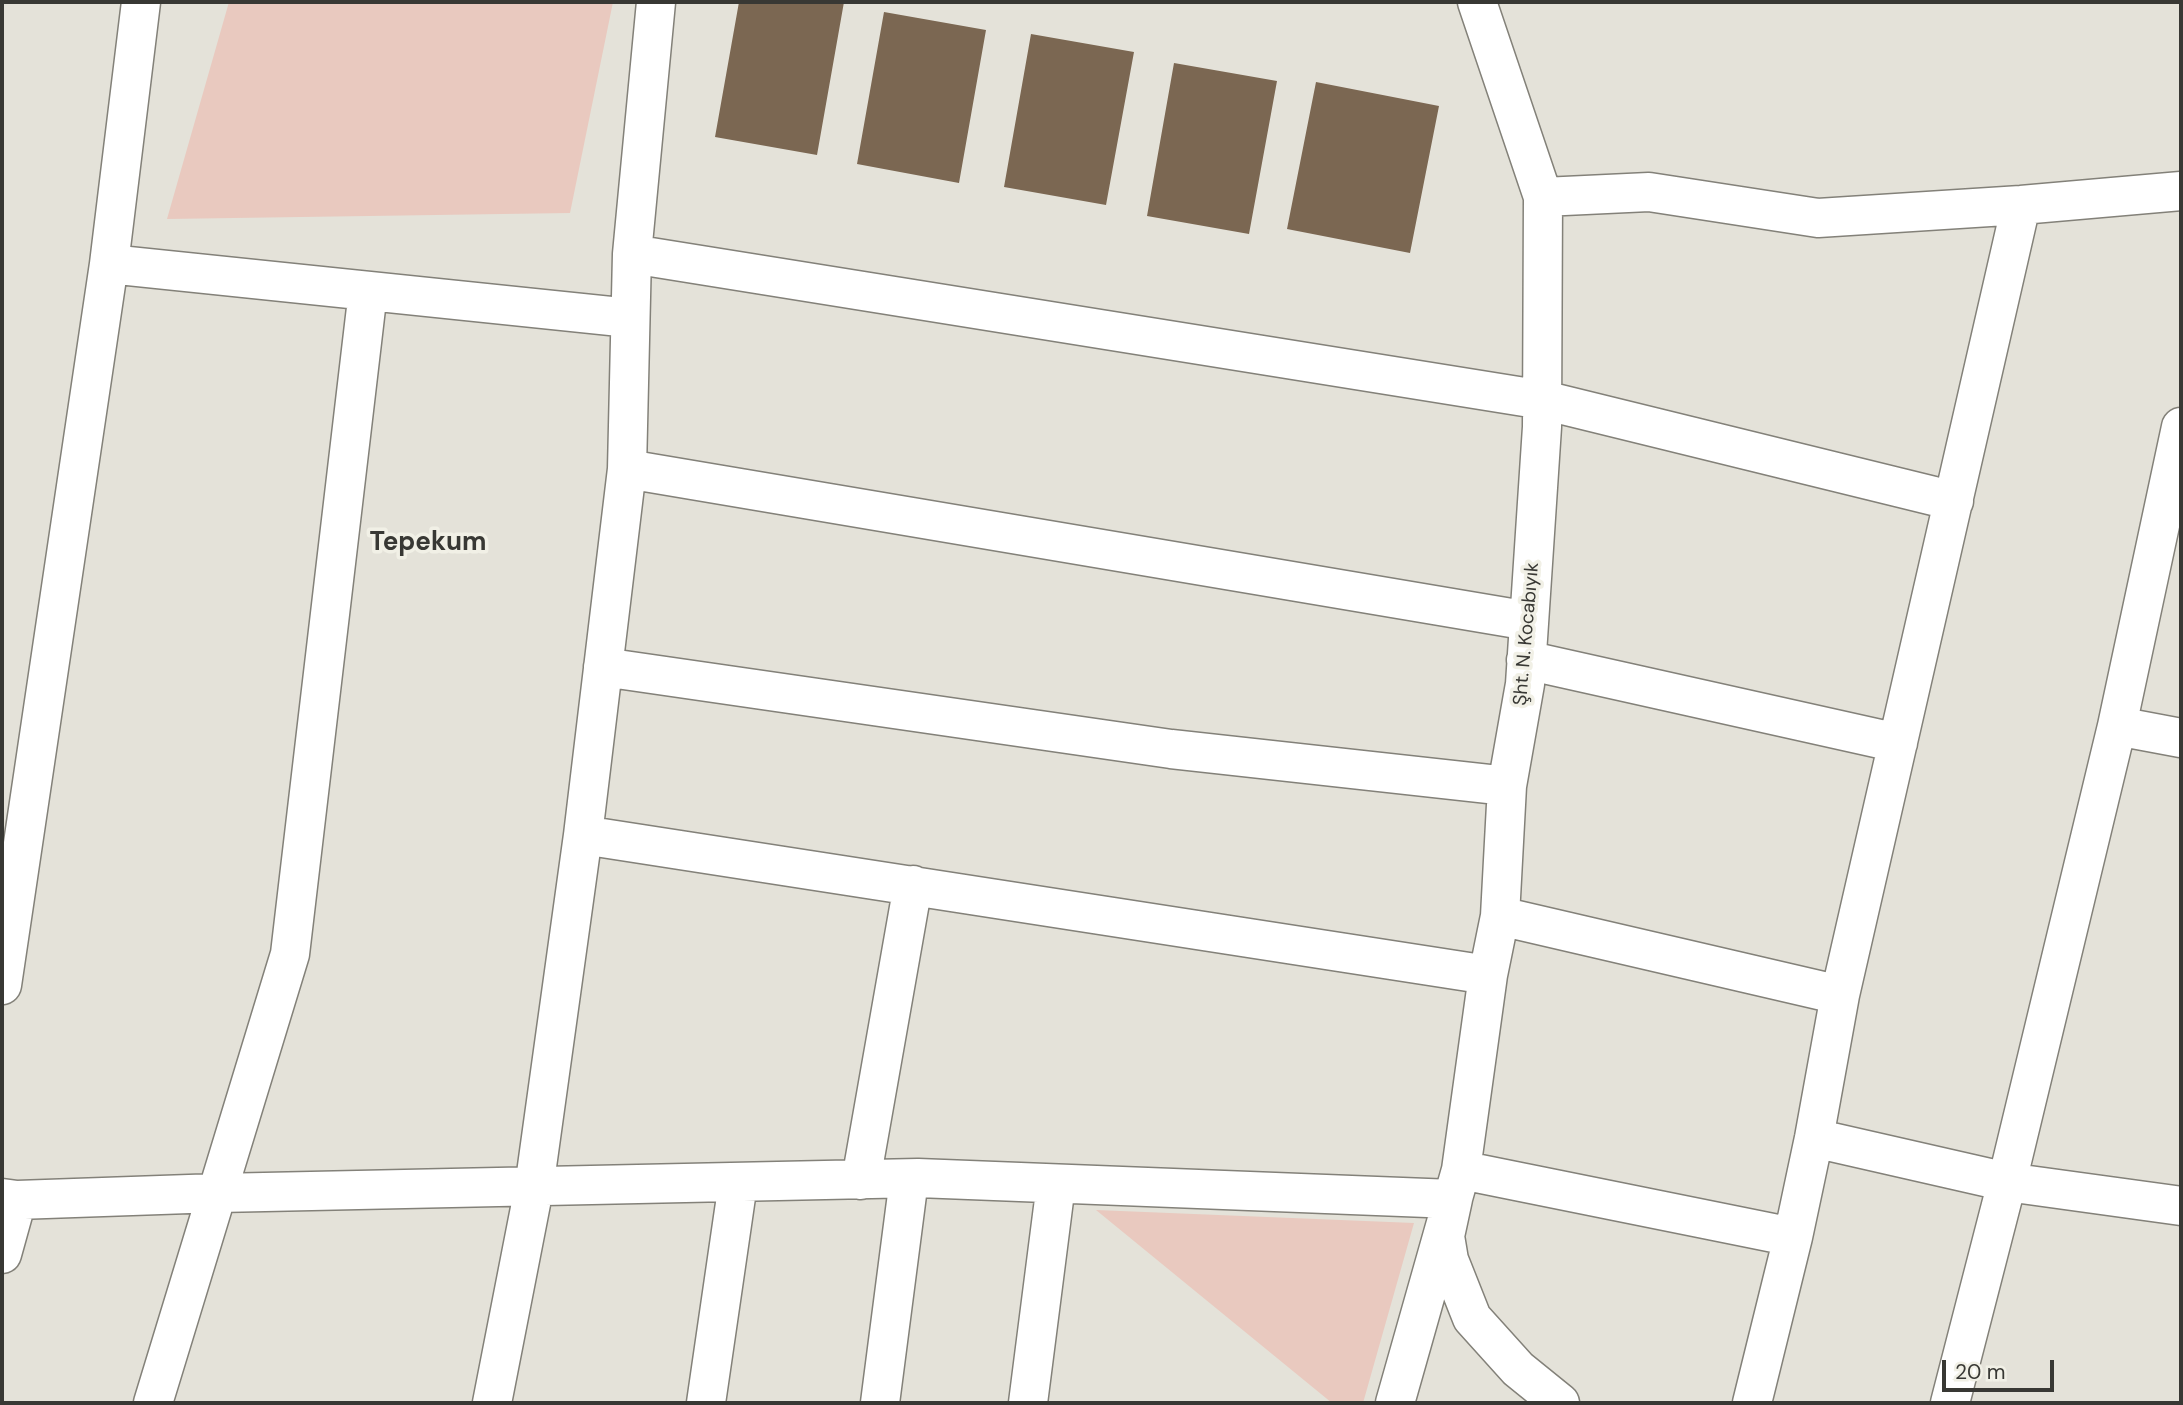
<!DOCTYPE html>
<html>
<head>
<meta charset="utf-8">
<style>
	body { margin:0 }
	#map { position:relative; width:2183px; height:1405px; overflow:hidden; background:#e4e2d9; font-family:"DM Sans",sans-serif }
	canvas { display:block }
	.frame { position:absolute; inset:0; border:4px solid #383834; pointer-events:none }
	.scale { position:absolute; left:1942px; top:1360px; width:112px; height:32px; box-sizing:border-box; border:4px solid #383834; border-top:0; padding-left:9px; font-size:21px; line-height:24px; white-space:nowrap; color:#383834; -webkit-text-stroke:5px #f1f0e6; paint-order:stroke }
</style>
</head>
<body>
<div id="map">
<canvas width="2183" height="1405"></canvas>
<div class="frame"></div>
<div class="scale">20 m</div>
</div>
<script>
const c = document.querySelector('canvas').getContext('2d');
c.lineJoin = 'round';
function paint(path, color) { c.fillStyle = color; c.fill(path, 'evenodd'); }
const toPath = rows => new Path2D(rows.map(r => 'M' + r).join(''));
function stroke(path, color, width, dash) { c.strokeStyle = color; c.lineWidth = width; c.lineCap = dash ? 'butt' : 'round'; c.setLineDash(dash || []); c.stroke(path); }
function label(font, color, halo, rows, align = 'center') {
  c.font = font + ' "DM Sans",sans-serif'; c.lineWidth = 7; c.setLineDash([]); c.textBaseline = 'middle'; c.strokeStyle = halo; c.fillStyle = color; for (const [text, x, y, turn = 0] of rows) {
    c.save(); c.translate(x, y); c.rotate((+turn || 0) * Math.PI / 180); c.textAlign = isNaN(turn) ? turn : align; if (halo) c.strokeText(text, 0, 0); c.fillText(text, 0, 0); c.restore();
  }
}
const green = toPath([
	[229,2,613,2,570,213,167,219],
	[1096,1210,1414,1223,1363,1403,1332,1403]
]);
const building = toPath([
	[739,2,844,2,817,155,715,137],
	[884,12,986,30,959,183,857,164],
	[1031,34,1134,52,1106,205,1004,187],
	[1174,63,1277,81,1249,234,1147,216],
	[1316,82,1439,106,1410,253,1287,229]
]);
const minor = toPath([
	[1543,197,1649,192,1818,218,2021,205,2181,191],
	[632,254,1543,400,1954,501],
	[109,264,630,318],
	[627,469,1529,621],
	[1526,660,1898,743],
	[603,667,1171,749,1507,786],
	[2117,726,2181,738],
	[583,835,1488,975],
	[1500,916,1840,995],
	[2,985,109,264,141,2],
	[1814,1138,2007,1182,2181,1206],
	[1461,1170,1793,1237],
	[861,1180,913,885],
	[2,1198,17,1200,218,1193,918,1178,1453,1199,1445,1236,1449,1260,1472,1318,1518,1369,1560,1403],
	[2,1254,17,1200],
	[153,1403,290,954,368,291],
	[492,1403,534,1188,583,835,627,469,632,254,656,2],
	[706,1403,738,1183],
	[880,1403,909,1179],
	[1028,1403,1056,1184],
	[1395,1403,1461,1170,1488,975,1500,916,1507,786,1525,684,1542,427,1543,197,1477,2],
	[1752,1403,1793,1237,1814,1138,1840,995,2021,205],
	[1950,1403,2007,1182,2117,726,2181,427]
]);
const streetNames = [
	["Şht. N. Kocabıyık",1527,634,-85]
];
const districtNames = [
	["Tepekum",428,543]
];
paint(green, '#e9c9bf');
paint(building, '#7b6752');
stroke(minor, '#838179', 41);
stroke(minor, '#fff', 38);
label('19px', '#383834', '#f1f0e6', streetNames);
label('bold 26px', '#383834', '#f1f0e6', districtNames);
</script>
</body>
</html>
